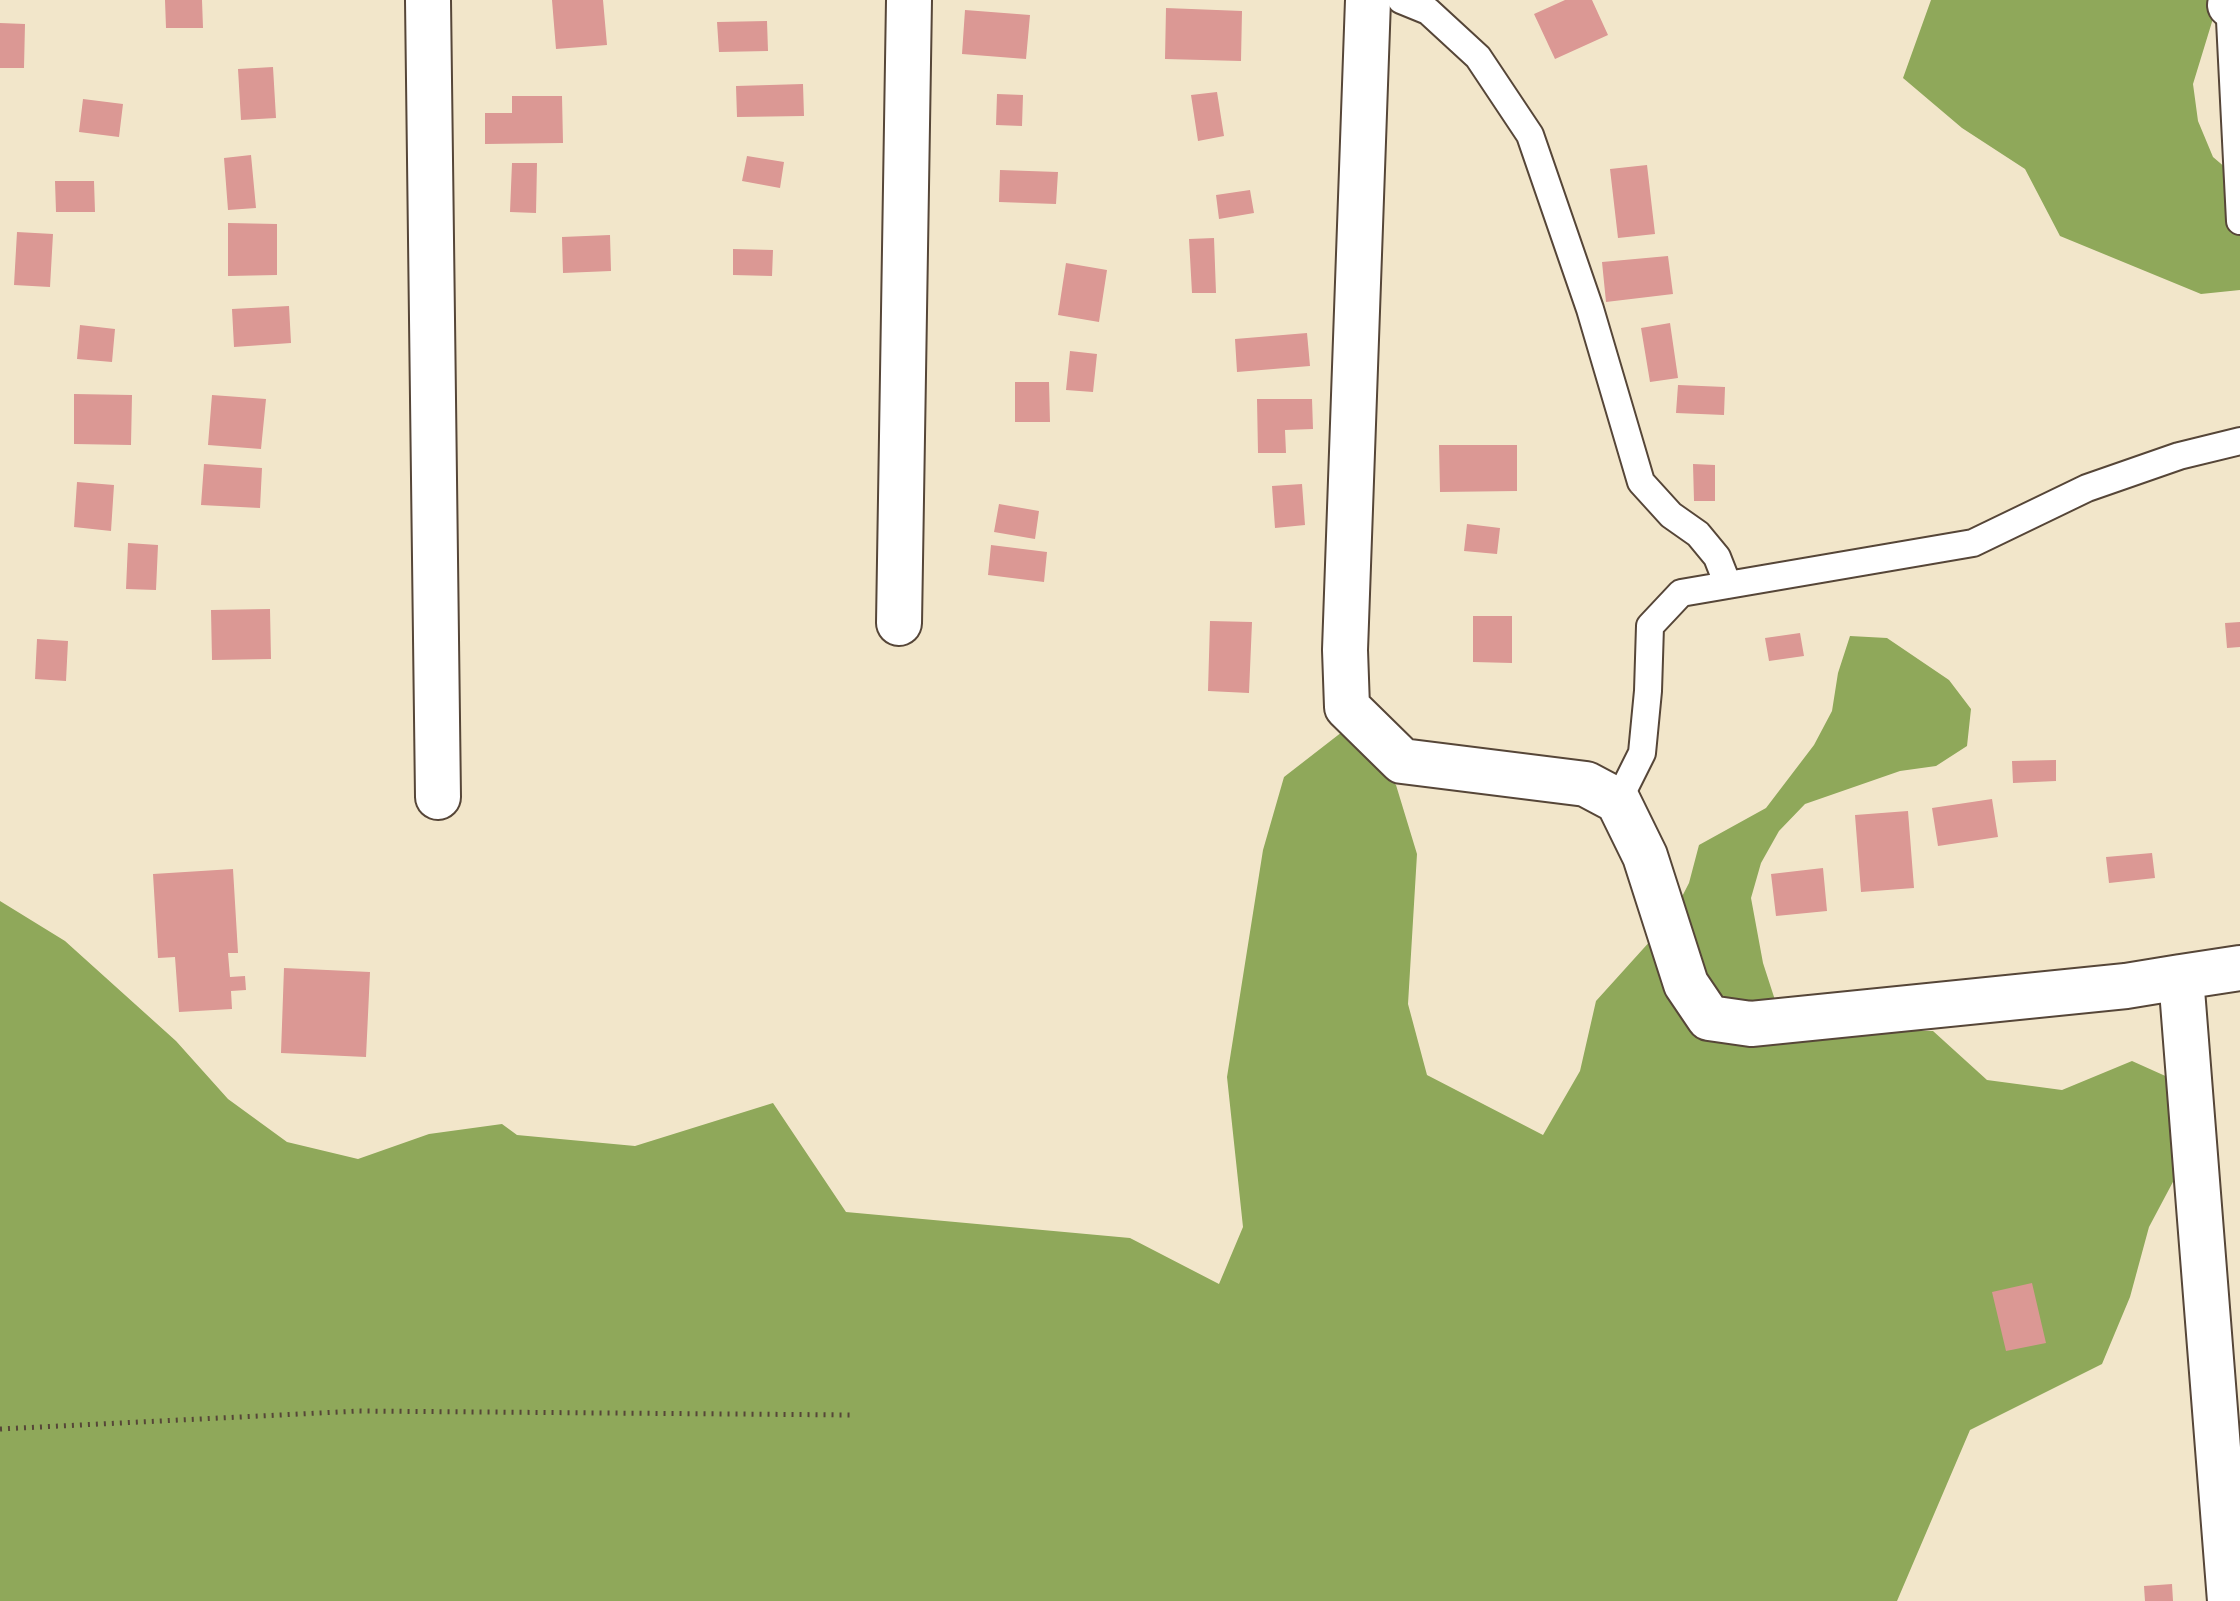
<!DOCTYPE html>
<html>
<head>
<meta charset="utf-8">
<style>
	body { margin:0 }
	canvas { display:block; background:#f2e6ca }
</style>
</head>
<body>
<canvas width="2240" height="1601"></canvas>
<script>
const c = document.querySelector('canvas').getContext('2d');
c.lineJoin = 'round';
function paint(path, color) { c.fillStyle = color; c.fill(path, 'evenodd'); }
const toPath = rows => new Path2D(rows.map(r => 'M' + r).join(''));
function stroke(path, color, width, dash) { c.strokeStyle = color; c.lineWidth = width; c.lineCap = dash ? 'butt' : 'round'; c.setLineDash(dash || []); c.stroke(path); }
const forest = toPath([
	[1931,0,2226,0,2215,12,2193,84,2198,121,2213,157,2240,180,2240,290,2201,294,2060,236,2025,169,1962,128,1903,78],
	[1850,636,1887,638,1949,680,1971,709,1967,746,1936,766,1900,771,1805,804,1779,831,1761,863,1751,898,1763,963,1786,1034,1860,1030,1933,1031,1987,1080,2062,1090,2132,1061,2201,1092,2183,1163,2149,1227,2130,1297,2102,1364,1970,1430,1897,1601,0,1601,0,901,65,941,176,1041,228,1099,287,1142,358,1159,429,1134,502,1124,517,1135,635,1146,773,1103,846,1212,1130,1238,1219,1284,1243,1227,1227,1077,1263,850,1284,777,1342,732,1396,785,1417,854,1408,1004,1427,1075,1543,1135,1580,1071,1596,1001,1671,918,1689,883,1699,845,1766,808,1814,745,1832,711,1838,673]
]);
const building = toPath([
	[165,0,202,0,203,28,166,28],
	[552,0,603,0,607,45,556,49],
	[1565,0,1592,0,1608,35,1555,59,1534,14],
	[1166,8,1242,11,1241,61,1165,59],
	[965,10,1030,15,1026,59,962,54],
	[767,21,768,51,719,52,717,22],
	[0,23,25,24,24,68,0,68],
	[273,67,276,118,241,120,238,69],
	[803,84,804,116,737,117,736,86],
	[1217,92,1224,136,1198,141,1191,95],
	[997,94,1023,95,1022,126,996,125],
	[512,96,562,96,563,143,485,144,485,113,512,113],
	[83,99,123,104,119,137,79,132],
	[251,155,256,208,228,210,224,158],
	[747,156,784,162,780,188,742,181],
	[512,163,537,163,536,213,510,212],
	[1647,165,1655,234,1618,238,1610,169],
	[1000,170,1058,172,1056,204,999,202],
	[55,181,94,181,95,212,56,212],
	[1250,190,1254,213,1219,219,1216,195],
	[228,223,277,224,277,275,228,276],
	[17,232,53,234,50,287,14,285],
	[610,235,611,271,563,273,562,237],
	[1214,238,1216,293,1192,293,1189,239],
	[733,249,773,250,772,276,733,275],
	[1668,256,1673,294,1606,302,1602,262],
	[1066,263,1107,270,1099,322,1058,315],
	[289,306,291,343,234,347,232,309],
	[1670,323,1678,378,1650,382,1641,328],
	[80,325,115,329,112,362,77,359],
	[1307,333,1310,366,1237,372,1235,339],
	[1070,351,1097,354,1093,392,1066,390],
	[1015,382,1049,382,1050,422,1015,422],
	[1678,385,1725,387,1724,415,1676,413],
	[74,394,132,395,131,445,74,444],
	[212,395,266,399,261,449,208,445],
	[1257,399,1312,399,1313,429,1285,430,1286,453,1258,453],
	[1439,445,1517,445,1517,491,1440,492],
	[204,464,262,468,260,508,201,505],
	[1693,464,1715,465,1715,501,1694,501],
	[77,482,114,485,111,531,74,527],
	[1302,484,1305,525,1275,528,1272,486],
	[999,504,1039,511,1035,539,994,532],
	[1467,524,1500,528,1497,554,1464,551],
	[128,543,158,545,156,590,126,589],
	[991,545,1047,552,1044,582,988,575],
	[270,609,271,659,212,660,211,610],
	[1473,616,1512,616,1512,663,1473,662],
	[1210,621,1252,622,1249,693,1208,691],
	[2240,622,2240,647,2227,648,2225,623],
	[1800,633,1804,656,1769,661,1765,638],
	[37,639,68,641,66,681,35,679],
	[2056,760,2056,781,2013,783,2012,761],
	[1992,799,1998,837,1938,846,1932,808],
	[1908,811,1914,888,1861,892,1855,815],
	[2152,853,2155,878,2109,883,2106,857],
	[1823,868,1827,911,1776,916,1771,874],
	[233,869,238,953,228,953,230,977,245,976,246,990,231,991,232,1009,179,1012,175,957,158,958,153,874],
	[284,968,370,972,366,1057,281,1053],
	[2032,1283,2046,1343,2006,1351,1992,1292],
	[2172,1584,2173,1601,2145,1601,2144,1586]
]);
const path = toPath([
	[0,1429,359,1411,855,1415]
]);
const lane = toPath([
	[1401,0,1428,11,1478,57,1530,135,1590,309,1641,482,1671,515,1698,534,1717,557,1728,585],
	[2229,0,2240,221],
	[1618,801,1642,753,1648,691,1650,626,1681,593,1973,543,2087,488,2179,456,2240,441]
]);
const street = toPath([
	[428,0,438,797],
	[1368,0,1345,650,1347,707,1402,761,1586,784,1618,801,1645,856,1686,984,1709,1018,1751,1024,2126,986,2181,977,2230,1601],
	[2230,5,2240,4],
	[899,623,909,0],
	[2181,977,2240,968]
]);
paint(forest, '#8fa85a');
paint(building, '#db9894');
stroke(lane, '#564638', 30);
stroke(street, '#564638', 48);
stroke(path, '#564638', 5, [2, 6]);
stroke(lane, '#fff', 26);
stroke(street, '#fff', 44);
</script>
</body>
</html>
